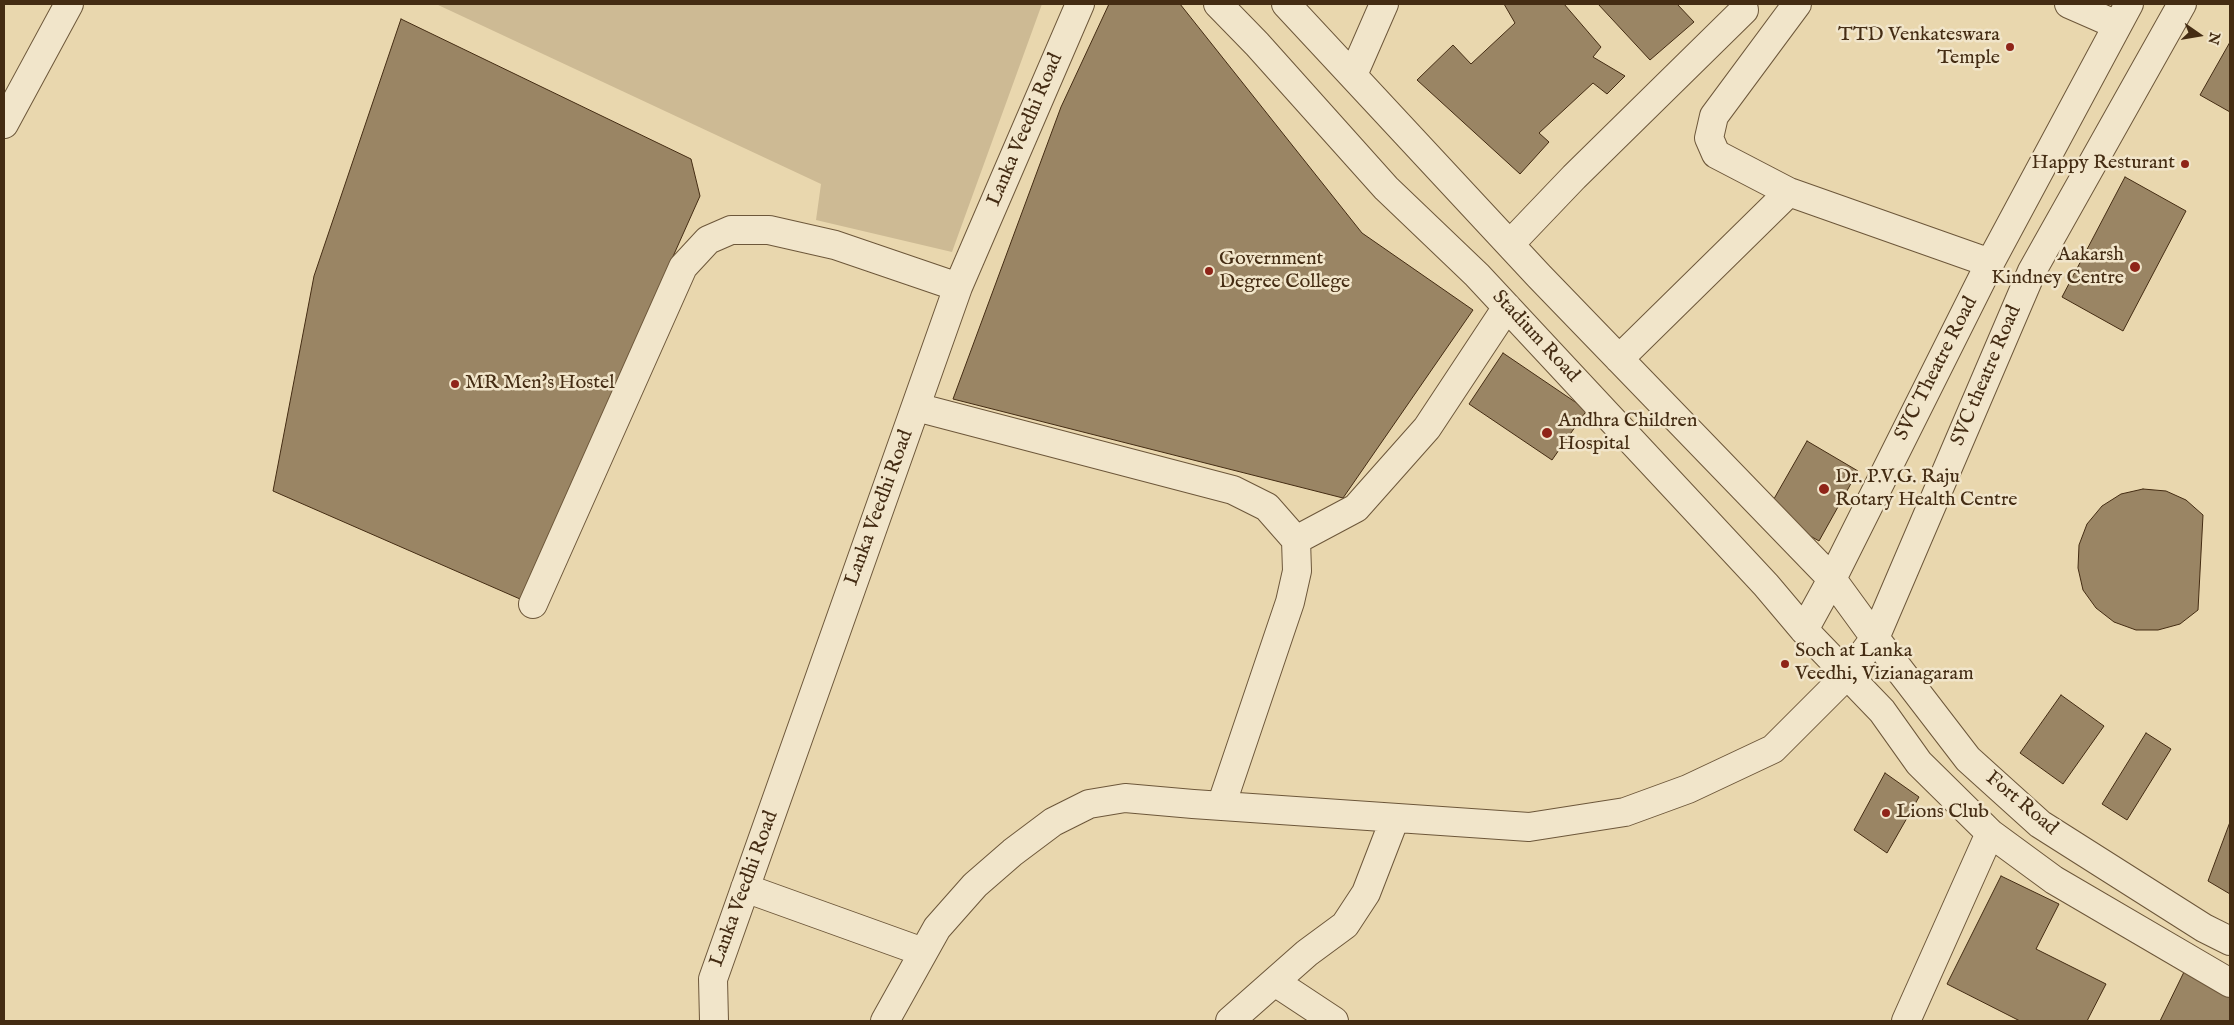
<!DOCTYPE html>
<html>
<head>
<meta charset="utf-8">
<style>
	body { margin:0 }
	#map { position:relative; width:2234px; height:1025px; overflow:hidden; background:#e9d7ae; font-family:"IM FELL English",serif }
	canvas { display:block }
	.frame { position:absolute; inset:0; border:5px solid #442c13; pointer-events:none }
	.north { position:absolute; left:2174px; top:10px; width:50px; height:50px; -webkit-text-stroke:4px #f1e5ca; paint-order:stroke; rotate:103deg; font-size:14px; font-weight:700; line-height:20px; text-align:center; color:#442c13 }
	.north::after { content:''; display:block; margin:auto; width:18px; height:22px; background:#442c13; clip-path:polygon(50% 0,100% 100%,50% 72%,0 100%) }
</style>
</head>
<body>
<div id="map">
<canvas width="2234" height="1025"></canvas>
<div class="frame"></div>
<div class="north">N</div>
</div>
<script>
const c = document.querySelector('canvas').getContext('2d');
c.lineJoin = 'round';
function paint(path, color) { c.fillStyle = color; c.fill(path, 'evenodd'); }
const toPath = rows => new Path2D(rows.map(r => 'M' + r).join(''));
function stroke(path, color, width, dash) { c.strokeStyle = color; c.lineWidth = width; c.lineCap = dash ? 'butt' : 'round'; c.setLineDash(dash || []); c.stroke(path); }
function label(font, color, halo, rows, align = 'center') {
  c.font = font + ' "IM FELL English",serif'; c.lineWidth = 5; c.setLineDash([]); c.textBaseline = 'middle'; c.strokeStyle = halo; c.fillStyle = color; for (const [text, x, y, turn = 0] of rows) {
    c.save(); c.translate(x, y); c.rotate((+turn || 0) * Math.PI / 180); c.textAlign = isNaN(turn) ? turn : align; if (halo) c.strokeText(text, 0, 0); c.fillText(text, 0, 0); c.restore();
  }
}
const green = toPath([
	[436,4,1042,4,952,252,816,220,821,184]
]);
const building = toPath([
	[1109,4,1180,4,1362,233,1473,310,1343,498,953,399,1061,107,1109,4],
	[1504,4,1564,4,1601,47,1593,57,1625,76,1607,94,1593,83,1539,133,1549,142,1520,174,1417,80,1453,45,1471,64,1515,23,1504,4],
	[1598,4,1677,4,1694,22,1650,60,1598,4],
	[401,19,691,159,700,196,520,599,273,491,314,276,401,19],
	[2230,42,2230,112,2200,95,2230,42],
	[2125,177,2186,211,2123,331,2062,297,2125,177],
	[1503,353,1587,410,1552,460,1469,404,1503,353],
	[1807,441,1858,471,1819,541,1767,511,1807,441],
	[2143,489,2166,491,2186,500,2203,515,2198,610,2180,624,2158,630,2136,630,2114,622,2096,608,2083,590,2078,568,2079,545,2087,524,2102,506,2121,494,2143,489],
	[2061,695,2104,726,2063,784,2020,753,2061,695],
	[2146,733,2171,749,2127,820,2102,804,2146,733],
	[1885,773,1919,797,1887,853,1854,830,1885,773],
	[2230,822,2230,894,2208,881,2230,822],
	[2001,876,2059,904,2036,949,2106,984,2087,1021,2020,1021,1947,984,2001,876],
	[2184,972,2230,996,2230,1021,2160,1021,2184,972]
]);
const minor = toPath([
	[1218,4,1257,44,1386,188,1477,275,1766,585,1804,630,1882,711,1919,763,1990,833,2054,880,2230,983],
	[1286,4,1539,276,1832,579,1875,638,1968,759,2040,824,2204,928,2230,941],
	[1797,4,1714,116,1709,138,1716,154,1789,192,1990,263],
	[2069,4,2117,25],
	[1353,75,1384,4],
	[4,124,69,4],
	[1510,244,1574,177,1744,10],
	[1619,359,1789,192],
	[916,407,1233,490,1267,507,1296,540,1297,571,1290,602,1221,806],
	[1296,540,1356,508,1427,428,1507,307],
	[533,604,683,267,708,240,731,230,769,230,835,245,958,287],
	[1804,630,1832,579,1990,263,2129,4],
	[745,888,923,952],
	[1275,982,1334,1021],
	[714,1021,713,979,958,287,1080,4],
	[885,1021,937,928,975,885,1013,852,1053,822,1089,804,1125,798,1193,804,1529,827,1625,812,1688,789,1773,749,1848,674,1875,638,2032,271,2182,4],
	[1230,1021,1307,953,1345,925,1366,893,1395,818],
	[1906,1021,1990,833]
]);
const markers = [
	[2010,47,5,"#8f2418"],
	[2185,164,5,"#8f2418"],
	[2135,267,6,"#8f2418"],
	[1209,271,5,"#8f2418"],
	[455,384,5,"#8f2418"],
	[1547,433,6,"#8f2418"],
	[1824,489,6,"#8f2418"],
	[1785,664,5,"#8f2418"],
	[1886,813,5,"#8f2418"]
];
const poiNames = [
	["TTD Venkateswara",2000,36,"right"],
	["Temple",2000,59,"right"],
	["Happy Resturant",2175,164,"right"],
	["Aakarsh",2124,256,"right"],
	["Kindney Centre",2124,279,"right"],
	["Government",1219,260],
	["Degree College",1219,283],
	["MR Men's Hostel",465,384],
	["Andhra Children",1558,422],
	["Hospital",1558,445],
	["Dr. P.V.G. Raju",1835,478],
	["Rotary Health Centre",1835,501],
	["Soch at Lanka",1795,652],
	["Veedhi, Vizianagaram",1795,675],
	["Lions Club",1896,813]
];
const streetNames = [
	["Lanka Veedhi Road",1026,130,-67],
	["Stadium Road",1535,337,47],
	["SVC Theatre Road",1937,369,-63],
	["SVC theatre Road",1987,376,-67],
	["Lanka Veedhi Road",880,508,-70],
	["Fort Road",2021,804,40],
	["Lanka Veedhi Road",745,889,-70]
];
paint(green, '#cdba94');
paint(building, '#9a8564');
stroke(building, '#442c13', 1);
stroke(minor, '#6d573a', 30);
stroke(minor, '#f1e5ca', 28);
for (const [x, y, r, color] of markers) { const dot = new Path2D(); dot.arc(x, y, r, 0, 2 * Math.PI); c.fillStyle = color; c.fill(dot); stroke(dot, '#f1e5ca', 2); }
label('20px', '#442c13', '#f1e5ca', poiNames, 'left');
label('20px', '#442c13', '#f1e5ca', streetNames);
</script>
</body>
</html>
